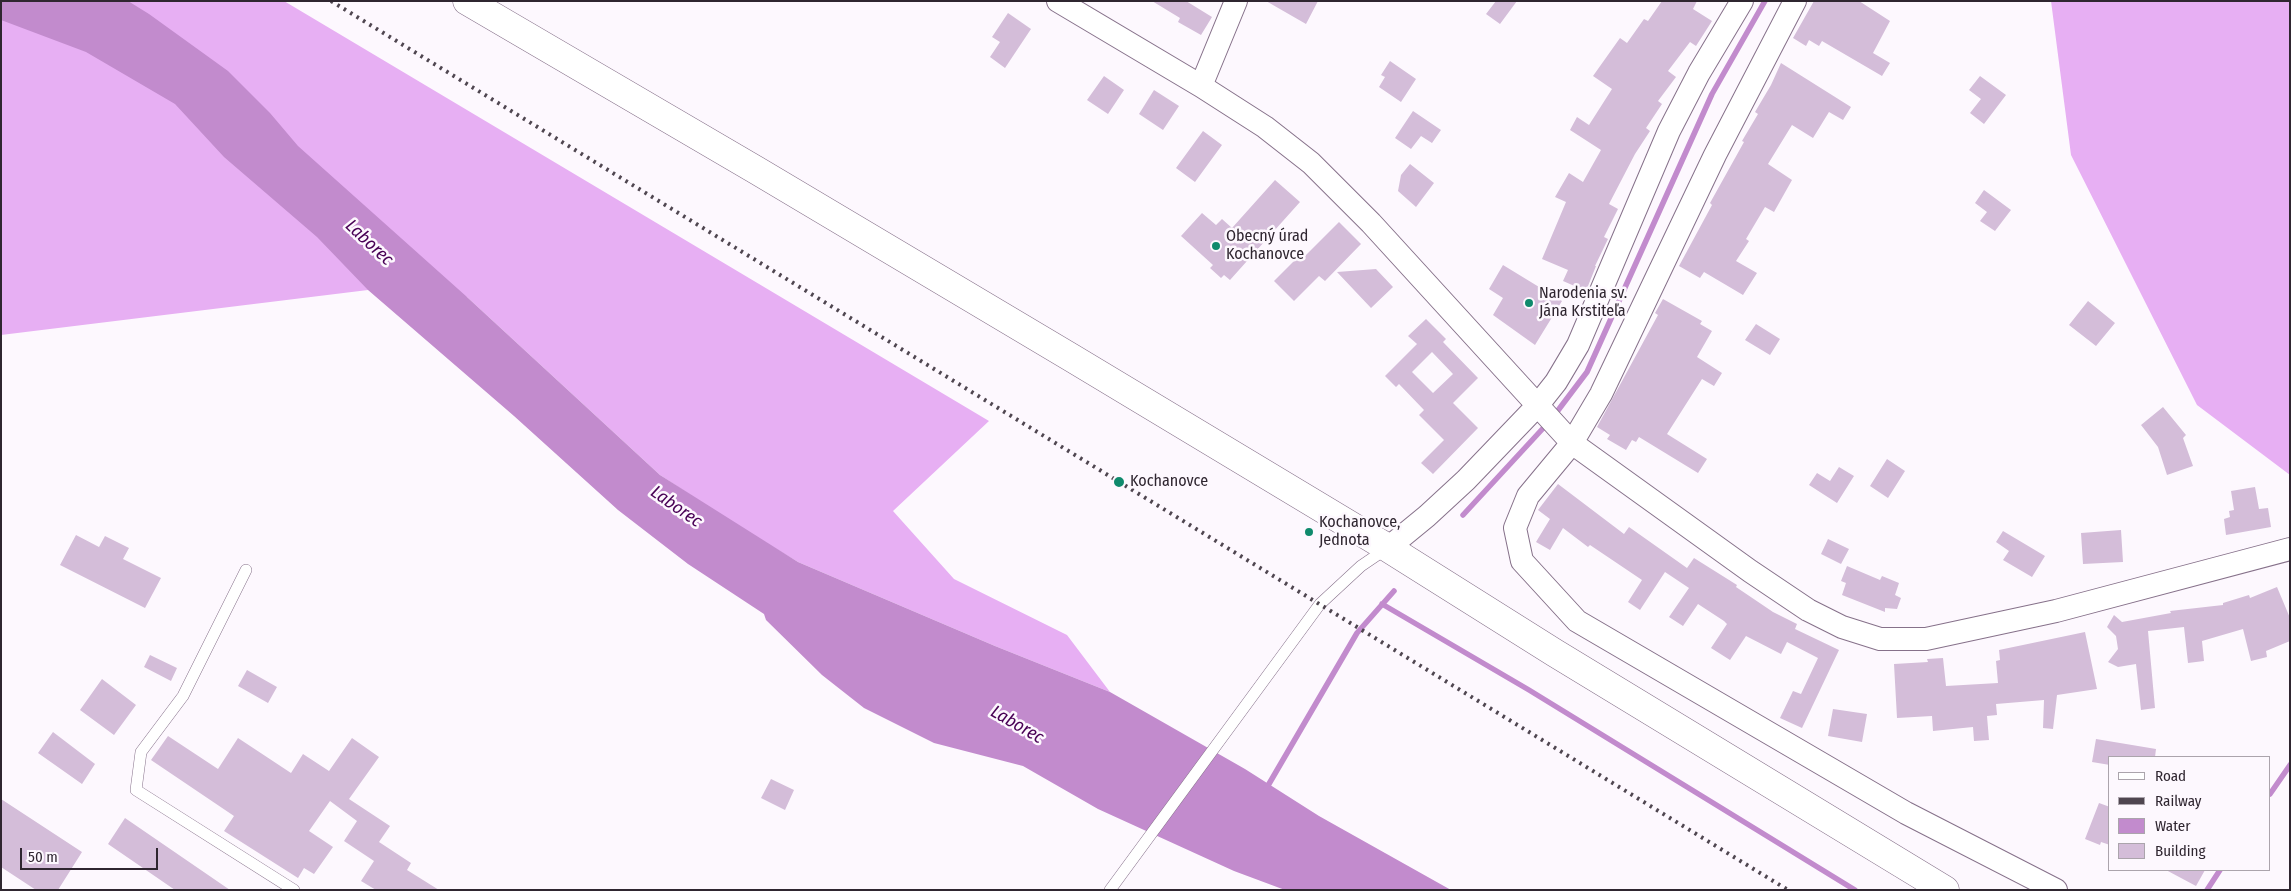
<!DOCTYPE html>
<html>
<head>
<meta charset="utf-8">
<style>
	body { margin:0 }
	#map { position:relative; width:2291px; height:891px; overflow:hidden; background:#fdf8fe; font-family:"Fira Sans Condensed",sans-serif }
	canvas { display:block }
	.frame { position:absolute; inset:0; border:2px solid #2f2630; pointer-events:none }
	.legend { position:absolute; left:2108px; top:756px; width:162px; height:115px; box-sizing:border-box; background:#fdf8fe; border:1px solid #aba4ac; margin:0; padding:6px 9px; list-style:none; font-size:15px; color:#2f2630 }
	.legend li { display:flex; align-items:center; gap:10px; height:25px }
	.legend b { width:25px; border:1px solid #aba4ac }
	.scale { position:absolute; left:20px; top:848px; width:138px; height:22px; box-sizing:border-box; border:2px solid #2f2630; border-top:0; padding-left:6px; font-size:15px; line-height:18px; white-space:nowrap; color:#2f2630; -webkit-text-stroke:4px #fdf8fe; paint-order:stroke }
</style>
</head>
<body>
<div id="map">
<canvas width="2291" height="891"></canvas>
<div class="frame"></div>
<ul class="legend">
<li><b style="height:6px;background:#fff"></b>Road</li>
<li><b style="height:6px;background:#4f4650"></b>Railway</li>
<li><b style="height:14px;background:#c28bcd"></b>Water</li>
<li><b style="height:14px;background:#d4bdd9"></b>Building</li>
</ul>
<div class="scale">50 m</div>
</div>
<script>
const c = document.querySelector('canvas').getContext('2d');
c.lineJoin = 'round';
function paint(path, color) { c.fillStyle = color; c.fill(path, 'evenodd'); }
const toPath = rows => new Path2D(rows.map(r => 'M' + r).join(''));
function stroke(path, color, width, dash) { c.strokeStyle = color; c.lineWidth = width; c.lineCap = dash ? 'butt' : 'round'; c.setLineDash(dash || []); c.stroke(path); }
function label(font, color, halo, rows, align = 'center') {
  c.font = font + ' "Fira Sans Condensed",sans-serif'; c.lineWidth = 5; c.setLineDash([]); c.textBaseline = 'middle'; c.strokeStyle = halo; c.fillStyle = color; for (const [text, x, y, turn = 0] of rows) {
    c.save(); c.translate(x, y); c.rotate((+turn || 0) * Math.PI / 180); c.textAlign = isNaN(turn) ? turn : align; if (halo) c.strokeText(text, 0, 0); c.fillText(text, 0, 0); c.restore();
  }
}
const forest = toPath([
	[1,1,284,1,989,421,893,511,954,579,1067,635,1110,692,995,646,798,562,735,524,660,475,467,297,368,290,1,335],
	[2051,1,2290,1,2290,475,2197,405,2071,155]
]);
const water = toPath([
	[1,1,128,1,149,14,228,71,270,113,298,146,467,297,660,475,798,562,995,646,1110,692,1245,769,1319,816,1451,890,1285,890,1234,871,1098,809,1023,766,934,743,864,708,822,675,766,620,764,614,688,564,618,510,514,416,368,290,317,237,224,157,175,104,86,52,1,20]
]);
const stream = toPath([
	[1553,417,1587,372,1712,94,1765,1],
	[1463,515,1547,424],
	[1382,604,1529,690,1855,890],
	[1266,789,1357,633,1394,591],
	[2270,794,2290,765],
	[2207,890,2220,870]
]);
const building = toPath([
	[1152,1,1186,1,1212,17,1201,35,1178,22,1180,18],
	[1266,1,1318,1,1306,24],
	[1496,1,1517,1,1500,24,1486,14],
	[1662,1,1697,1,1693,9,1712,21,1696,46,1690,42,1668,71,1676,77,1658,101,1662,104,1646,128,1650,131,1635,154,1609,204,1618,209,1604,237,1608,239,1595,266,1596,266,1586,291,1563,281,1568,270,1542,259,1566,202,1555,197,1569,173,1583,182,1601,150,1570,130,1577,117,1589,125,1612,89,1593,76,1620,38,1627,43,1644,19,1648,21],
	[1814,1,1859,1,1890,21,1873,53,1890,63,1882,76,1822,41,1819,46,1809,40,1806,46,1793,38],
	[1008,13,1031,29,1005,68,990,57,1000,42,992,37],
	[1390,61,1416,79,1401,102,1379,87,1385,77,1381,75],
	[1781,63,1851,107,1843,120,1829,112,1813,138,1792,125,1768,164,1792,180,1774,212,1765,207,1746,239,1749,241,1736,261,1757,273,1743,295,1704,272,1700,278,1679,266,1712,205,1710,203,1744,142,1742,141,1758,114,1755,112,1771,85],
	[1104,76,1124,90,1108,114,1087,100],
	[1980,76,2006,95,1984,124,1970,113,1981,99,1969,90],
	[1154,90,1179,106,1163,130,1139,114],
	[1413,111,1441,130,1432,143,1421,136,1411,149,1395,138],
	[1203,131,1222,145,1195,182,1176,168],
	[1410,164,1434,183,1416,207,1398,191,1401,175],
	[1275,180,1300,202,1230,280,1224,275,1221,278,1210,268,1213,265,1181,236,1202,213,1216,225,1222,219,1232,228],
	[1984,190,2011,210,1995,231,1980,221,1987,212,1975,203],
	[1339,222,1361,244,1325,281,1319,276,1294,301,1274,281,1300,255,1303,258],
	[1503,265,1562,301,1535,345,1493,315,1503,298,1489,289],
	[1376,269,1393,287,1371,308,1337,272],
	[1663,299,1702,321,1700,324,1712,331,1697,357,1722,373,1714,386,1702,379,1667,434,1707,459,1698,473,1639,437,1636,442,1632,440,1626,450,1607,439,1610,435,1597,427,1658,315,1655,313],
	[2088,301,2115,323,2096,346,2069,325],
	[1426,319,1446,339,1443,342,1478,378,1453,403,1478,428,1433,474,1421,463,1444,440,1419,415,1424,410,1399,384,1396,387,1385,376,1417,344,1408,336],
	[1432,352,1453,374,1433,393,1412,372],
	[1756,324,1780,339,1770,355,1745,340],
	[2163,407,2186,435,2183,438,2193,466,2167,475,2158,447,2141,425],
	[1887,459,1905,471,1888,498,1870,486],
	[1839,467,1854,476,1837,503,1809,485,1817,473,1830,481],
	[1558,484,1624,534,1629,527,1687,568,1694,558,1737,585,1736,587,1773,612,1797,624,1795,629,1839,650,1802,728,1780,718,1793,691,1801,694,1818,658,1787,642,1781,654,1746,636,1730,660,1711,648,1727,624,1724,621,1698,604,1683,626,1669,617,1689,588,1665,572,1640,610,1628,602,1642,580,1590,545,1588,547,1563,528,1550,550,1536,542,1550,519,1538,510],
	[2255,487,2259,509,2268,508,2271,527,2226,535,2224,519,2230,517,2229,511,2234,510,2231,491],
	[2121,530,2123,562,2083,564,2081,533],
	[2003,531,2045,556,2032,577,2003,560,2009,551,1996,542],
	[76,535,99,547,105,536,129,548,123,559,161,578,145,608,60,565],
	[1828,539,1849,549,1841,564,1821,554],
	[1847,566,1880,580,1882,576,1899,583,1895,595,1901,598,1897,609,1885,608,1885,612,1842,595,1846,583,1841,581],
	[2277,587,2290,618,2290,641,2266,651,2267,657,2251,661,2243,629,2202,641,2204,661,2188,663,2184,627,2148,631,2155,708,2141,710,2136,664,2118,667,2108,662,2118,649,2116,636,2107,627,2114,615,2122,622,2171,613,2170,611,2223,605,2223,603,2249,595,2250,598],
	[2085,632,2097,689,2057,695,2053,729,2043,728,2044,700,1996,704,1997,715,1987,716,1989,740,1974,741,1973,727,1933,731,1932,716,1897,718,1894,664,1928,662,1927,659,1943,658,1946,686,1998,683,1996,661,2000,660,1999,650],
	[150,655,177,668,171,681,144,667],
	[247,670,277,687,268,703,238,686],
	[102,679,136,705,114,735,80,710],
	[1833,709,1867,714,1862,742,1828,736],
	[53,732,95,764,82,784,38,753],
	[168,736,218,769,238,738,291,773,303,754,329,771,352,738,379,757,349,799,390,826,379,842,411,863,407,870,439,890,376,890,361,881,374,861,344,841,357,821,330,801,309,831,333,847,314,874,304,868,298,878,224,831,234,816,151,760],
	[2096,739,2156,749,2155,757,2110,757,2110,765,2092,762],
	[771,779,794,790,785,810,761,798],
	[1,799,82,852,58,890,36,890,1,867],
	[2099,803,2110,807,2110,845,2101,842,2100,845,2085,839],
	[125,818,230,890,175,890,108,844],
	[2166,870,2205,870,2196,886]
]);
const service = toPath([
	[246,570,183,696,141,752,136,790,294,890],
	[1110,890,1320,604,1361,566,1386,549]
]);
const minor = toPath([
	[1058,1,1201,86,1265,127,1311,163,1371,223,1572,443,1750,571,1808,610,1842,627,1880,639,1926,639,2056,611,2290,549],
	[1795,1,1715,155,1601,394,1572,443,1528,496,1515,528,1522,561,1577,621,1906,813,2056,890],
	[1201,86,1236,1],
	[1388,548,1427,516,1466,480,1537,406,1556,382,1578,345,1669,131,1699,73,1742,1]
]);
const secondary = toPath([
	[467,1,756,170,1072,358,1388,548,1555,653,1945,890]
]);
const rail = toPath([
	[331,1,1788,890]
]);
const markers = [
	[1216,246,5,"#0f8a6c"],
	[1529,303,5,"#0f8a6c"],
	[1119,482,6,"#0f8a6c"],
	[1309,532,5,"#0f8a6c"]
];
const poiNames = [
	["Obecný úrad",1226,237],
	["Kochanovce",1226,255],
	["Narodenia sv.",1539,294],
	["Jána Krstiteľa",1539,312],
	["Kochanovce",1130,482],
	["Kochanovce,",1319,523],
	["Jednota",1319,541]
];
const waterNames = [
	["Laborec",369,243,43],
	["Laborec",676,507,35],
	["Laborec",1017,725,30]
];
paint(forest, '#e7aff3');
paint(water, '#c28bcd');
stroke(stream, '#c28bcd', 5.5);
paint(building, '#d4bdd9');
stroke(service, '#86718a', 12);
stroke(minor, '#86718a', 24);
stroke(secondary, '#86718a', 29);
stroke(service, '#fff', 11);
stroke(minor, '#fff', 22);
stroke(secondary, '#fff', 28);
stroke(rail, '#4f4650', 4, [2.5, 5]);
for (const [x, y, r, color] of markers) { const dot = new Path2D(); dot.arc(x, y, r, 0, 2 * Math.PI); c.fillStyle = color; c.fill(dot); stroke(dot, '#fdf8fe', 2); }
label('16px', '#2f2630', '#fdf8fe', poiNames, 'left');
label('italic 18px', '#480055', '#fdf8fe', waterNames);
</script>
</body>
</html>
